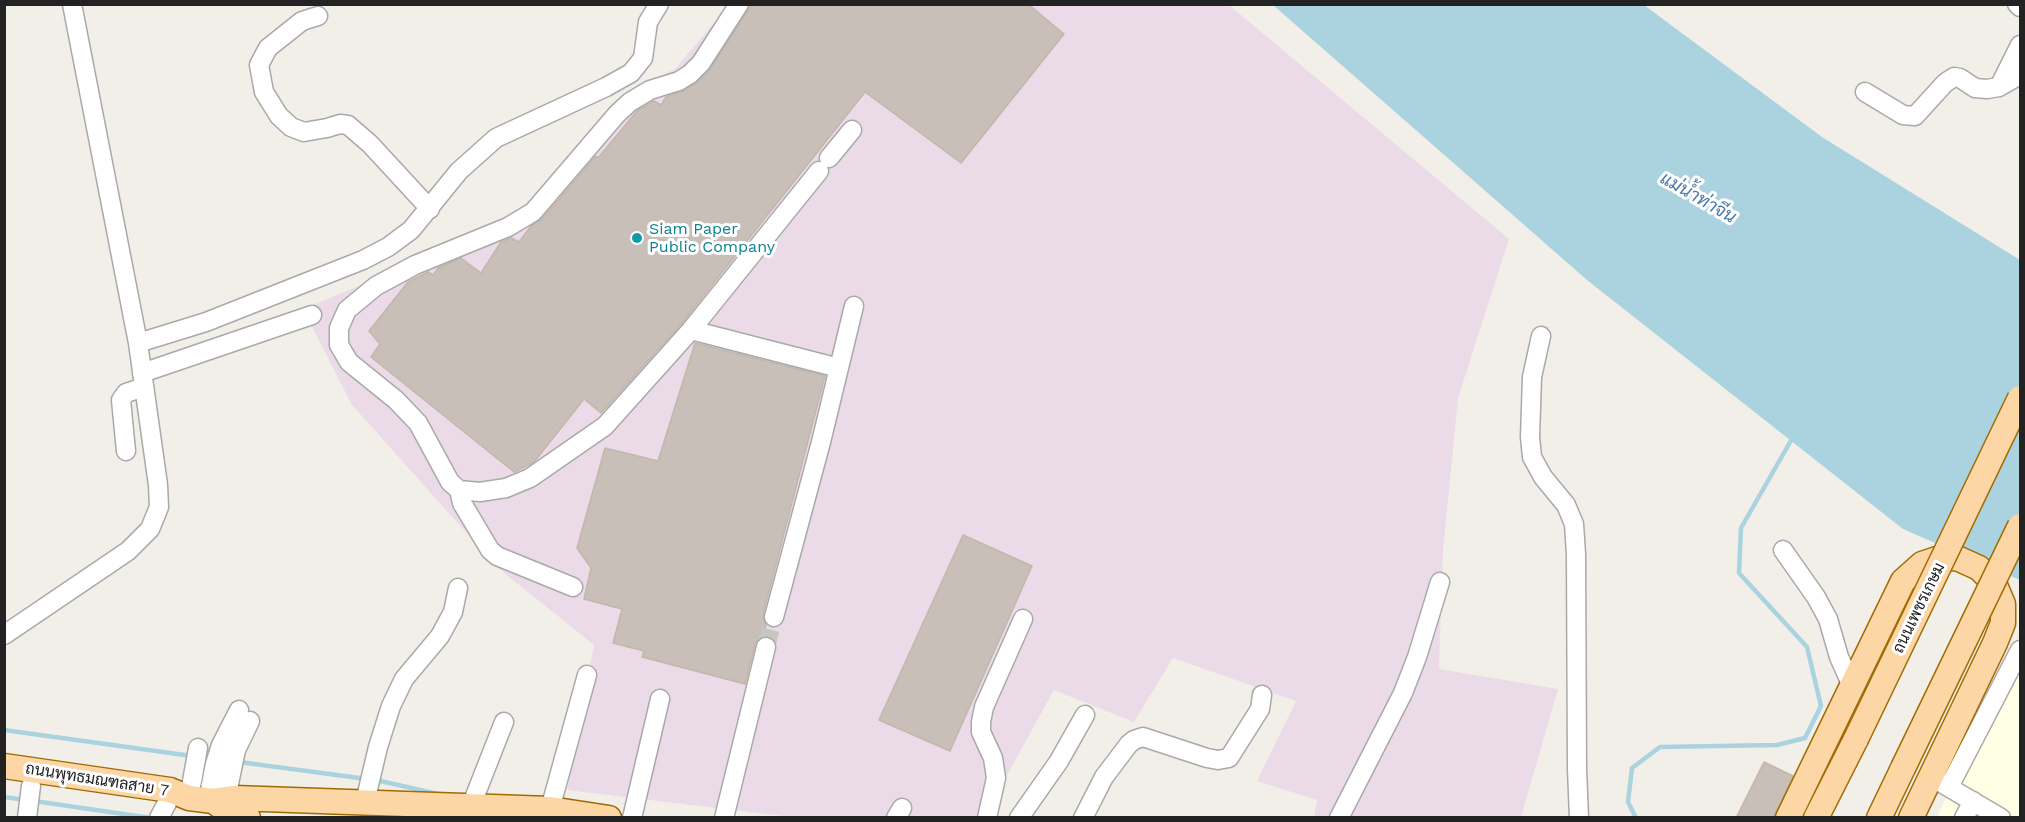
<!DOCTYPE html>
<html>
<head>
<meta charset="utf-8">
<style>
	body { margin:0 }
	#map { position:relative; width:2025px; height:822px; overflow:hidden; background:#f2efe9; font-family:"Work Sans",sans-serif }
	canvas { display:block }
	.frame { position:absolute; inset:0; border:6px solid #222; pointer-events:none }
</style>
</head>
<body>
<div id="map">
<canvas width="2025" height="822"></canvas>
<div class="frame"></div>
</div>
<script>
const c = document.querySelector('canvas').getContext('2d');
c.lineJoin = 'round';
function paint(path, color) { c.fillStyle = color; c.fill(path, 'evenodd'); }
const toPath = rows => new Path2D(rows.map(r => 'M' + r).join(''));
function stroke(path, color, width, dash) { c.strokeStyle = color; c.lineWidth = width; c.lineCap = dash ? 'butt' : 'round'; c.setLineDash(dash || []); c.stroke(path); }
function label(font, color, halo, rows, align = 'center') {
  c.font = font + ' "Work Sans",Sarabun,sans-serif'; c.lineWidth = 6; c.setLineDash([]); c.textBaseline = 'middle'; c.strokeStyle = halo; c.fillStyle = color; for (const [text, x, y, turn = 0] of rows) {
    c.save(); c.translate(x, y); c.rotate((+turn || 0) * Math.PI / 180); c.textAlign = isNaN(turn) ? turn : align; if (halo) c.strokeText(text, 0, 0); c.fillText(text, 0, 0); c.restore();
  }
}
const industrial = toPath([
	[729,5,1229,5,1509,239,1458,398,1443,550,1439,669,1558,689,1521,817,1314,817,1317,800,1257,781,1296,701,1173,658,1134,722,1054,690,984,817,791,817,567,790,594,645,498,568,352,405,303,309,522,219,613,103,676,68]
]);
const education = toPath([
	[2020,652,2020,817,1937,818,1948,793]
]);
const water = toPath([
	[1273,5,1644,5,1822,137,2020,260,2020,580,1903,529,1587,280]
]);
const stream = toPath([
	[4,730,192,756],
	[239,762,367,779],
	[376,780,438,794],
	[4,797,26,800],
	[34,801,151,818],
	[1636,818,1628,802,1632,768,1660,747,1777,745,1805,738,1821,706,1807,647,1739,573,1741,528,1793,437]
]);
const building = toPath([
	[752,4,1028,4,1064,34,961,163,865,92,682,323,601,413,584,399,534,462,514,472,371,357,380,344,369,331,408,282,428,272,433,275,438,268,461,258,481,273,501,242,511,238,519,242,531,226,542,219,596,156,598,158,637,111,654,101,661,105,666,97,685,90,698,82,709,71,752,4],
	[695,343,825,376,763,614,766,625,763,636,755,644,745,684,642,657,644,651,613,643,622,609,584,599,591,568,577,548,605,448,658,461,695,343],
	[963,535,1032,566,950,751,879,720,963,535],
	[1764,762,1793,776,1773,818,1736,818,1764,762]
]);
const minorTunnel = toPath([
	[766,647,774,617]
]);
const minor = toPath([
	[2017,4,2020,7],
	[318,16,302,21,268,48,259,65,264,92,279,116,291,127,304,132,327,128,340,124,348,125,370,144,430,209],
	[1999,87,2020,45],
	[1865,92,1903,115,1915,116,1945,83,1954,77,1960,78,1975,88,1987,89,1999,87,2020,75],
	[829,158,852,130],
	[819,171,691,330,839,368],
	[691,330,605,426,530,478,506,488,480,492,459,490,450,482,418,423,396,400,349,362,339,345,339,328,347,310,376,286,415,265,508,227,533,212,617,114,630,102,650,90,679,81,690,74,701,63,739,4],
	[1541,336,1532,377,1530,437,1532,457,1543,477,1566,505,1574,524,1576,554,1577,769,1579,818],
	[138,343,206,322,363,260,388,247,411,230,459,171,496,138,606,87,631,73,643,58,648,22,659,4],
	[142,373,312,315],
	[126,451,121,400,126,393,144,387],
	[459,490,462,503,468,513,490,550,497,556,573,587],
	[1783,550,1816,597,1828,619,1839,657,1852,686],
	[774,617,821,442,854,306],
	[4,635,128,551,150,529,159,507,158,485,138,343,72,4],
	[1938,781,2001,818],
	[1949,787,2020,650],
	[189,798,198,748],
	[226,798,236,750,250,721],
	[208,800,215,764,221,745,239,710],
	[365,802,378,747,391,706,404,679,440,636,453,612,458,588],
	[471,806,504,722],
	[550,809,587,675],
	[27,818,31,786],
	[159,818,167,803],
	[632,818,660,699],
	[724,818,766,647],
	[896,818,902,808],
	[987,818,996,778,993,758,981,732,981,722,984,707,1023,619],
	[1019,818,1059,761,1085,715],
	[1083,818,1104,777,1129,744,1134,740,1143,737,1207,758,1218,760,1229,758,1260,709,1262,695],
	[1339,818,1403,693,1417,657,1440,582],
	[1964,818,1973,801]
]);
const major = toPath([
	[4,766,170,790,189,798,230,803],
	[213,801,234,798,550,809,609,818],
	[213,801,223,808,248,818],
	[1788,818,1903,581,1922,564,1937,559,1957,558,1979,568,1994,583,2003,604,2003,623,1995,643,1911,818],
	[1816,818,1856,739],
	[1879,818,1903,768]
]);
const majorBridge = toPath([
	[1856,739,2020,398],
	[1903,768,2020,526]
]);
const markers = [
	[637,238,6,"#0f9aa8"]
];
const cultureNames = [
	["Siam Paper",649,229],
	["Public Company",649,247]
];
const streetNames = [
	["ถนนเพชรเกษม",1919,608,-64],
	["ถนนพุทธมณฑลสาย 7",97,780,9]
];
const waterNames = [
	["แม่น้ำท่าจีน",1698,198,30]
];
paint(industrial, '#ebdbe8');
paint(education, '#ffffe5');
paint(water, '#aad3df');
stroke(stream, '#aad3df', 4.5);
paint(building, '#c7bfb8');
stroke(building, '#c4b6ab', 1.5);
stroke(minorTunnel, '#c8c6c1', 18, [18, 9]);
stroke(minor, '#a9a9a9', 21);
stroke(major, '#a06b00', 27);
stroke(minor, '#fff', 18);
stroke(major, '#fcd6a4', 24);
stroke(majorBridge, '#a06b00', 27, []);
stroke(majorBridge, '#fcd6a4', 24);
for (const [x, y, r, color] of markers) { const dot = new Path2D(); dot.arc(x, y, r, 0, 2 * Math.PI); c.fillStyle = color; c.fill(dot); stroke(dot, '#fff', 2); }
label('16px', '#0d838f', '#fff', cultureNames, 'left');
label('16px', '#222', '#fff', streetNames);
label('italic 18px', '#4a7aab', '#fff', waterNames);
</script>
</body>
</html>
